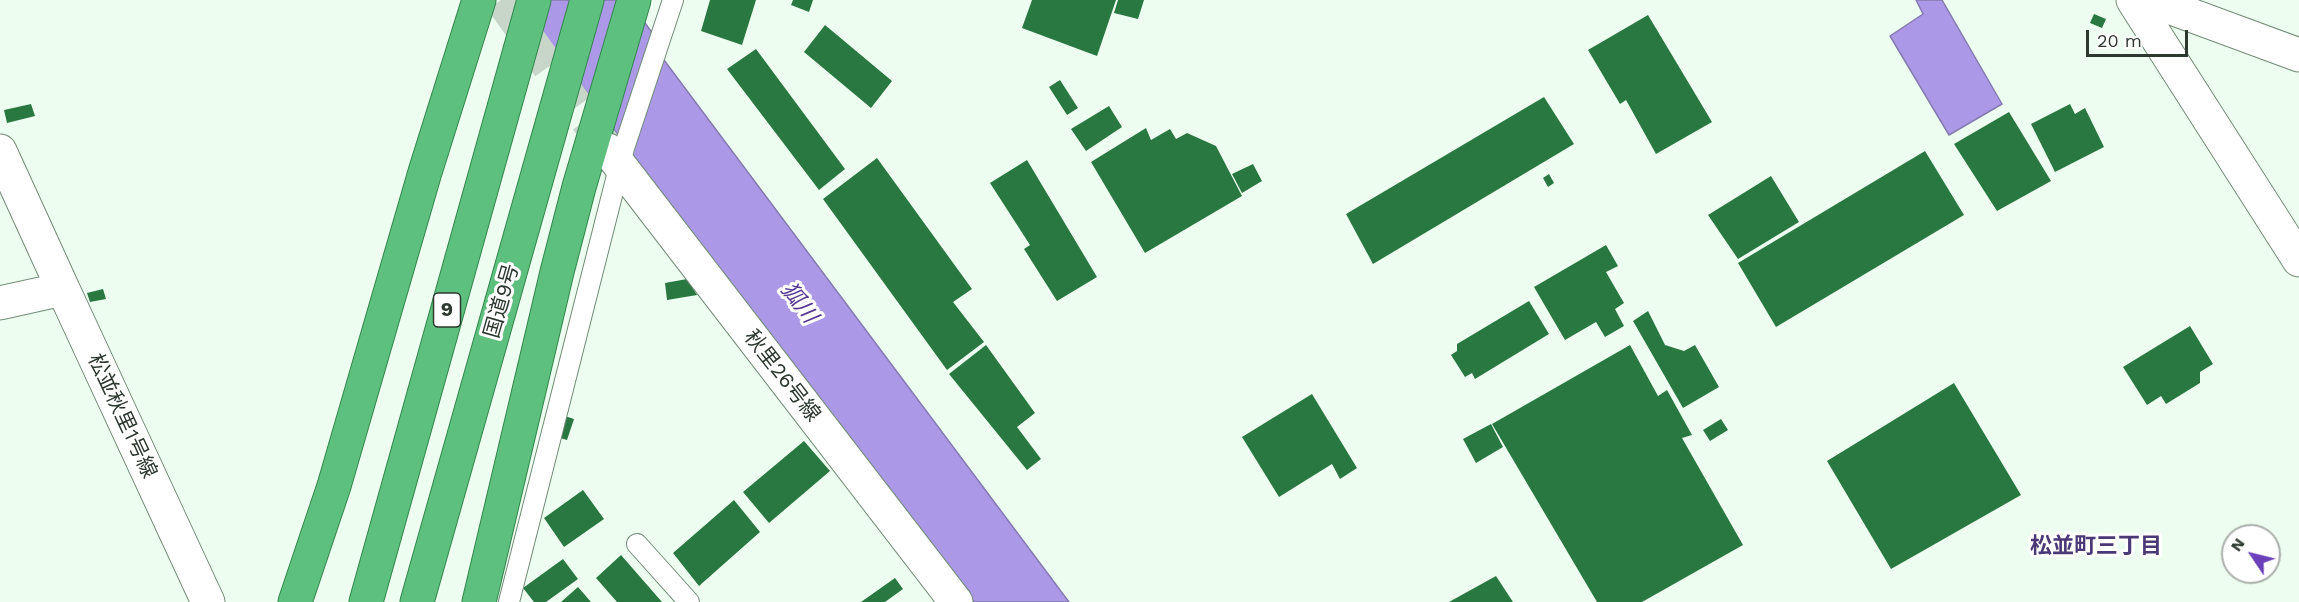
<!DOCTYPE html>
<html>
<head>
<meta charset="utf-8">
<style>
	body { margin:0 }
	#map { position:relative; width:2299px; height:602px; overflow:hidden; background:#edfef0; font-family:"Work Sans",sans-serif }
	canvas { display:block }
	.north { position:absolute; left:2221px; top:524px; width:60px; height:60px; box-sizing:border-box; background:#fff; border:2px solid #abafac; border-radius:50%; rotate:305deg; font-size:16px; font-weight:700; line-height:24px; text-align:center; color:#2d382f }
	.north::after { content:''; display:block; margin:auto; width:21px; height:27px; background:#6a41b9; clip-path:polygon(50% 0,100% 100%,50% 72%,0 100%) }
	.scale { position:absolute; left:2086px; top:30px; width:102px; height:27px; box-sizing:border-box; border:3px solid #2d382f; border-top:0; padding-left:8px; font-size:18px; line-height:21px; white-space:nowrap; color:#2d382f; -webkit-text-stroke:4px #fff; paint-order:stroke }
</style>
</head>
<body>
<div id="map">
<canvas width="2299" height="602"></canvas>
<div class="north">N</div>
<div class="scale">20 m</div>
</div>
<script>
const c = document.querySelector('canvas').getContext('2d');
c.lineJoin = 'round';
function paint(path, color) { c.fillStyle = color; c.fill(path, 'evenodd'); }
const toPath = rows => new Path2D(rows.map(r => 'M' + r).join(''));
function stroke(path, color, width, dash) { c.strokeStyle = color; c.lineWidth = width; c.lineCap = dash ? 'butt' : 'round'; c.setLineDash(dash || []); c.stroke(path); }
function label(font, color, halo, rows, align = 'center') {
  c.font = font + ' "Work Sans","Noto Sans JP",sans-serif'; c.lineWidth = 6; c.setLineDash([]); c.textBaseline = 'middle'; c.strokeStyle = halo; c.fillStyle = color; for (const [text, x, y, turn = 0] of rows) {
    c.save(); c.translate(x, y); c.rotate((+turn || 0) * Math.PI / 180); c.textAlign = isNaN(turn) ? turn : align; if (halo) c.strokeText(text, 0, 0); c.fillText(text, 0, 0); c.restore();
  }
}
const water = toPath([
	[518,0,629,0,655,37,664,60,1069,602,974,602,641,166,518,0],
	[1916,0,1942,0,2002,104,1949,135,1890,36,1923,14,1916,0]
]);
const building = toPath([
	[710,0,756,0,742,45,701,31],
	[793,0,813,0,809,12,791,5],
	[1032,0,1116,0,1097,56,1022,28],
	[1118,0,1144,0,1138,19,1114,13],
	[2094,14,2106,19,2102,28,2090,23],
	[1648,15,1712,122,1656,154,1626,100,1620,104,1588,50],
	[825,25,892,81,871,108,804,52],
	[756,49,845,169,819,190,727,69],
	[1060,80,1078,108,1067,115,1049,87],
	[1544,97,1574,144,1373,264,1346,214],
	[31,104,35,116,7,123,4,110],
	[2070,104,2075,114,2085,108,2104,147,2055,172,2031,124],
	[1109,106,1122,127,1086,151,1071,129],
	[2009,112,2051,181,1997,211,1954,144],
	[1146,128,1151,140,1170,129,1176,139,1187,133,1216,146,1242,196,1145,253,1091,162],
	[1925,151,1964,215,1776,327,1738,263],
	[877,158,972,289,953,302,984,342,947,370,823,199],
	[1027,160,1097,277,1057,301,1024,249,1030,245,990,183],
	[1253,164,1262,181,1242,193,1232,174],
	[1549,174,1554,183,1548,187,1543,178],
	[1771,176,1799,222,1738,259,1708,215],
	[1606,245,1618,266,1606,272,1624,303,1615,309,1624,326,1605,337,1596,322,1565,340,1534,287],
	[687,279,697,295,667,300,665,283],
	[103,289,106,299,90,302,87,293],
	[1529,301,1549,334,1475,379,1472,373,1465,377,1451,355,1457,351,1457,344],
	[1648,311,1665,345,1684,351,1695,345,1719,387,1683,408,1633,321],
	[2190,326,2213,364,2200,372,2200,383,2166,404,2161,396,2147,405,2123,367],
	[986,345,1035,413,1017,427,1041,459,1027,470,949,374],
	[1630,345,1658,396,1667,390,1692,435,1682,438,1743,545,1642,602,1597,602,1492,424],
	[1954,383,2021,495,1891,569,1827,461],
	[1312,394,1357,468,1340,479,1332,464,1279,497,1242,437],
	[565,416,574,419,567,440,557,437],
	[1721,419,1728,430,1710,441,1703,430],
	[1491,424,1503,447,1476,463,1463,439],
	[804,441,830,471,769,523,743,492],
	[583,490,604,519,564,547,544,518],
	[734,500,760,532,699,586,673,553],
	[621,555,662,602,617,602,596,578],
	[563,559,578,579,546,602,534,602,523,588],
	[1496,576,1513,602,1449,602],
	[895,578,903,589,885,602,861,602],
	[578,587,591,602,561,602]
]);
const minorTunnel = toPath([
	[501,0,608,150]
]);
const service = toPath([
	[637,544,689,602],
	[509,602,624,148,673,0]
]);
const minor = toPath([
	[2133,0,2299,260],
	[2150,0,2299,55],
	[608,150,956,602],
	[0,151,63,289],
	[0,303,63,289,208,602]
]);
const trunk = toPath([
	[295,602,334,486,425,172,479,0],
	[366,602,534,0],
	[417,602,587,0],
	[479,602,557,272,579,187,634,0]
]);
const shields = [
	[447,310,27]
];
const shieldNames = [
	["9",447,310]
];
const streetNames = [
	["国道9号",502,301,-74],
	["秋里26号線",782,376,52],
	["松並秋里1号線",122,416,65]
];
const waterNames = [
	["狐川",799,303,53]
];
const neighbourhoodNames = [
	["松並町三丁目",2096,547]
];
paint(water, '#ab98e7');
stroke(water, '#857bb0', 1.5);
paint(building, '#2a7841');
stroke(minorTunnel, '#c7d6c9', 33, [33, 16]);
stroke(service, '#728b76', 22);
stroke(minor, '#728b76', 35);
stroke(trunk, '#32874d', 35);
stroke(service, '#fff', 20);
stroke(minor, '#fff', 33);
stroke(trunk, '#5ec07e', 33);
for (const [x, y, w] of shields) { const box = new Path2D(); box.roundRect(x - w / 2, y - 17, w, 34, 4.5); c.fillStyle = '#fff'; c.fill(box); stroke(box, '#2d382f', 1.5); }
label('bold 20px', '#2d382f', null, shieldNames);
label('21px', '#2d382f', '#fff', streetNames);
label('italic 22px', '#553793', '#fff', waterNames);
label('bold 22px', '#4a3976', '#fff', neighbourhoodNames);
</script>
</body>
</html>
